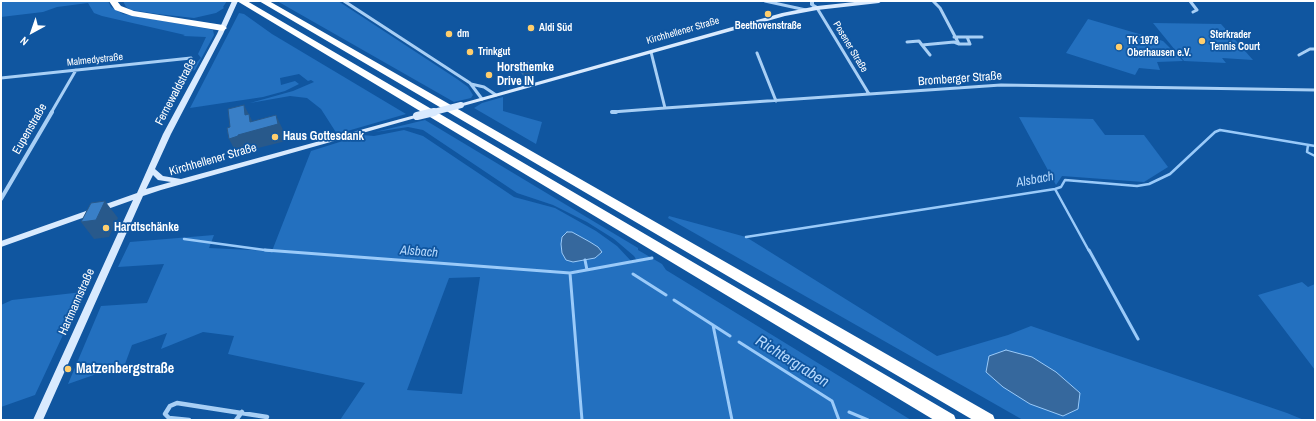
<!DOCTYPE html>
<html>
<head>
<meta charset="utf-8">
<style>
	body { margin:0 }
	#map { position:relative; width:1316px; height:421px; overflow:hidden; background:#1056a0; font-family:"Archivo Narrow",sans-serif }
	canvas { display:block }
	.frame { position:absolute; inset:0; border:2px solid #fff; pointer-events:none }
	.north { position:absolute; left:12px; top:12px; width:40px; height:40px; -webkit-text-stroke:3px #1056a0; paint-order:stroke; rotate:220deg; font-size:11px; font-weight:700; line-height:16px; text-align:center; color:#fff }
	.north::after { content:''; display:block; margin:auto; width:14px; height:18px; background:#fff; clip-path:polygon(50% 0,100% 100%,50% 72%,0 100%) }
</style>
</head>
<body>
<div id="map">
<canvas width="1316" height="421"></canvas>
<div class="frame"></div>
<div class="north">N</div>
</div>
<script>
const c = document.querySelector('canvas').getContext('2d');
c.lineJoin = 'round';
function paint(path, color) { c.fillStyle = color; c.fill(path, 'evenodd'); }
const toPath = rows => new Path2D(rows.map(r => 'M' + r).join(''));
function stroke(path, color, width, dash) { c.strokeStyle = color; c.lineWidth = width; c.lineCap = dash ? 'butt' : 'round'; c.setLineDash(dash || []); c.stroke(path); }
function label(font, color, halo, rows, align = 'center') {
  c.font = font + ' "Archivo Narrow",sans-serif'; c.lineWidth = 3.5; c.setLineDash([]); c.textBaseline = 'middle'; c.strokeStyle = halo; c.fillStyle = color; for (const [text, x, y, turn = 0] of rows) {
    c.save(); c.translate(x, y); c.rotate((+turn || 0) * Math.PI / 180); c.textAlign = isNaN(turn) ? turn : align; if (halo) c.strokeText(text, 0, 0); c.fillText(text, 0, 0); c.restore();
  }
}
const green = toPath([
	[1,1,108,1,111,7,123,14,209,29,213,30,214,35,195,70,191,71,192,64,197,62,201,58,198,54,206,37,183,36,185,35,102,16,94,13,88,3,57,7,43,12,1,17],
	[123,1,227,1,223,7,224,8,216,13,194,18,158,14,131,10,126,7],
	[277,1,338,1,457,79,468,87,473,95,471,98,454,102],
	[239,13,244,14,272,34,406,114,337,134,321,109,307,98,290,96,250,103,293,91,314,82,311,80,308,81,299,74,280,78,281,85,295,81,299,84,285,91,263,97,190,108],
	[1088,19,1163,41,1183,61,1157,62,1160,70,1139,68,1135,75,1066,53],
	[1153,23,1221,24,1253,60,1222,58,1226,63,1184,61],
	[503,97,503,111,542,122,536,144,474,108,482,103],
	[1019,117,1093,119,1105,135,1144,135,1168,167,1144,182,1062,176,1056,185],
	[425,120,638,248,638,250,662,264,666,270,911,420,340,420,365,383,228,354,234,336,203,332,161,349,167,333,132,345,125,364,68,384,101,306,147,303,164,264,118,267,130,242,214,235,209,248,272,251,311,151,362,135,374,136,404,130,423,136,514,197,555,208,596,231,617,246,632,262,637,261,634,256,614,239,587,222,553,205,517,193,423,130,408,127,375,132],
	[480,277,462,394,407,390,449,278],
	[669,216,746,237,937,356,1008,335,1031,326,1287,413,1304,420,1023,420,668,218],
	[1302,282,1308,287,1315,284,1315,370,1258,295],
	[83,292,35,395,1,407,1,305,12,300]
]);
const water = toPath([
	[567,232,572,232,590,242,598,247,602,252,595,258,573,262,566,260,562,253,561,244,562,237,567,232],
	[1006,350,1032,357,1056,372,1080,393,1078,409,1063,416,1030,404,1003,387,986,372,989,356,1006,350]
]);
const streamFar1 = toPath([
	[1308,145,1307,152,1315,156],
	[1055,189,1089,251],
	[746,237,1055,189,1061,187,1065,180,1137,186,1149,184,1170,174,1215,132,1220,130,1315,146],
	[184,239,272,251]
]);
const stream = toPath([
	[265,250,570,273,652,258],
	[1089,250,1138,339],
	[585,260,587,270],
	[570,273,582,420],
	[633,274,666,295],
	[674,300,730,336],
	[713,325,732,420],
	[739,342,832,401,839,420],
	[849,412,868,420]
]);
const minorFar2 = toPath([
	[344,1,470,83,482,99],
	[765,1,806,10],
	[1190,1,1197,10,1193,12],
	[817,8,869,94],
	[954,37,967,37,970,44,959,44],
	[967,37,982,37],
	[907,42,919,41,922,45],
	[651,52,665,108,1001,85,1315,90],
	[757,53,776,101],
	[930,55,922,45,954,42,959,44,940,8,933,1],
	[1299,55,1310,49,1315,49],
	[1,78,191,58],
	[471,84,484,87,496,95],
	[612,112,665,108],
	[51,113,76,70]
]);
const minorFar1 = toPath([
	[612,112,616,112],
	[1,199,52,112]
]);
const minor = toPath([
	[189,420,169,418,165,414,170,406,177,403,267,417],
	[236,420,242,412]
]);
const tertiary = toPath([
	[810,1,814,1,814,4,819,7,819,9,815,9,810,5,810,1]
]);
const secondary = toPath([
	[232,1,238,1,223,34,171,134,155,169,163,176,181,179,415,115,417,114,420,116,419,117,161,190,143,196,43,420,33,420,133,200,1,247,1,241,137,193,163,134,217,34,232,1],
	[153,175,158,180,171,182,146,189,153,175],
	[864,1,882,1,879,3,817,10,785,16,463,106,459,106,458,105,459,104,782,13,817,6,864,1]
]);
const motorway = toPath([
	[109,1,117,1,121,6,134,11,223,25,227,28,223,31,132,16,115,10,109,1],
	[237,1,247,1,954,415,956,420,934,420,237,1],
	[259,1,269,1,993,415,995,420,973,420,259,1]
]);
const secondaryBridgeFar1 = toPath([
	[430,113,461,105]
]);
const secondaryBridge = toPath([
	[417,116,434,112]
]);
const wall = toPath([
	[518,64,534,74,524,77,519,70]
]);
const shadedWall = toPath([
	[533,68,534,74,524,77,523,71],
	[244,105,257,130,276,115,284,132,286,141,246,151,247,153,238,156,229,139,238,135,245,115],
	[105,201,118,218,109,237,94,239,81,222]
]);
const building = toPath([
	[528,61,533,68,523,71,518,64,528,61],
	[244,105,245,115,249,114,250,122,276,115,278,124,238,135,238,136,229,139,227,128,230,127,228,109,244,105],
	[105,201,96,220,81,222,91,203,105,201]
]);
const markers = [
	[768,14,4,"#ffce6d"],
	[531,28,4,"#ffce6d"],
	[449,34,4,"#ffce6d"],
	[1202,41,4,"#ffce6d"],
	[1119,47,4,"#ffce6d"],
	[470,52,4,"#ffce6d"],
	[489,75,4,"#ffce6d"],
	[275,137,4,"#ffce6d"],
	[106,228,4,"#ffce6d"],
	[68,369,4,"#ffce6d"]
];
const farPoinames = [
	["Beethovenstraße",768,26,"center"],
	["Aldi Süd",539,28],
	["dm",457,34],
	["Sterkrader",1210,35],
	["Tennis Court",1210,47],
	["TK 1978",1127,41],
	["Oberhausen e.V.",1127,53],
	["Trinkgut",478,52]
];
const farStreetnames = [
	["Kirchhellener Straße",683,31,-16],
	["Posener Straße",850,47,59],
	["Malmedystraße",95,60,-6]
];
const poiNames = [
	["Horsthemke",497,68],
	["Drive IN",497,82],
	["Haus Gottesdank",283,137],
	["Hardtschänke",114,228]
];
const streetNames = [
	["Bromberger Straße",960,79,-4],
	["Fernewaldstraße",176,92,-62],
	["Eupenstraße",30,129,-60],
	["Kirchhellener Straße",213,160,-16],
	["Hartmannstraße",77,302,-66]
];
const waterNames = [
	["Alsbach",1035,180,-11],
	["Alsbach",419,252,4]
];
const nearPoinames = [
	["Matzenbergstraße",76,369]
];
const nearWaternames = [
	["Richtergraben",792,362,32]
];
paint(green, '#2370bf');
paint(water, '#36689d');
stroke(water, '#9acaf9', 1);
stroke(streamFar1, '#9acaf9', 2.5);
stroke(stream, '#9acaf9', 3);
stroke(minorFar2, '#a8cff5', 3);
stroke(minorFar1, '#a8cff5', 4);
stroke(minor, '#a8cff5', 4.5);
paint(tertiary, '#a8cff5');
paint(secondary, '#d9eafe');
paint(motorway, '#fff');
stroke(secondaryBridgeFar1, '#d9eafe', 6);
stroke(secondaryBridge, '#d9eafe', 8);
paint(wall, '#316dab');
paint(shadedWall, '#28598b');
paint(building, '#397fc7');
stroke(building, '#28598b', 1);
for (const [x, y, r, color] of markers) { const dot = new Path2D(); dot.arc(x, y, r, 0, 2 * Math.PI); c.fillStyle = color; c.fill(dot); stroke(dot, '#1056a0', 1.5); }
label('bold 10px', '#fff', '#1056a0', farPoinames, 'left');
label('10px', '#fff', '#1056a0', farStreetnames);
label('bold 12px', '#fff', '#1056a0', poiNames, 'left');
label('12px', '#fff', '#1056a0', streetNames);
label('italic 13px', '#b5d8fc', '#1056a0', waterNames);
label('bold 14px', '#fff', '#1056a0', nearPoinames, 'left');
label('italic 16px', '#b5d8fc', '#1056a0', nearWaternames);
</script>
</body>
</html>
